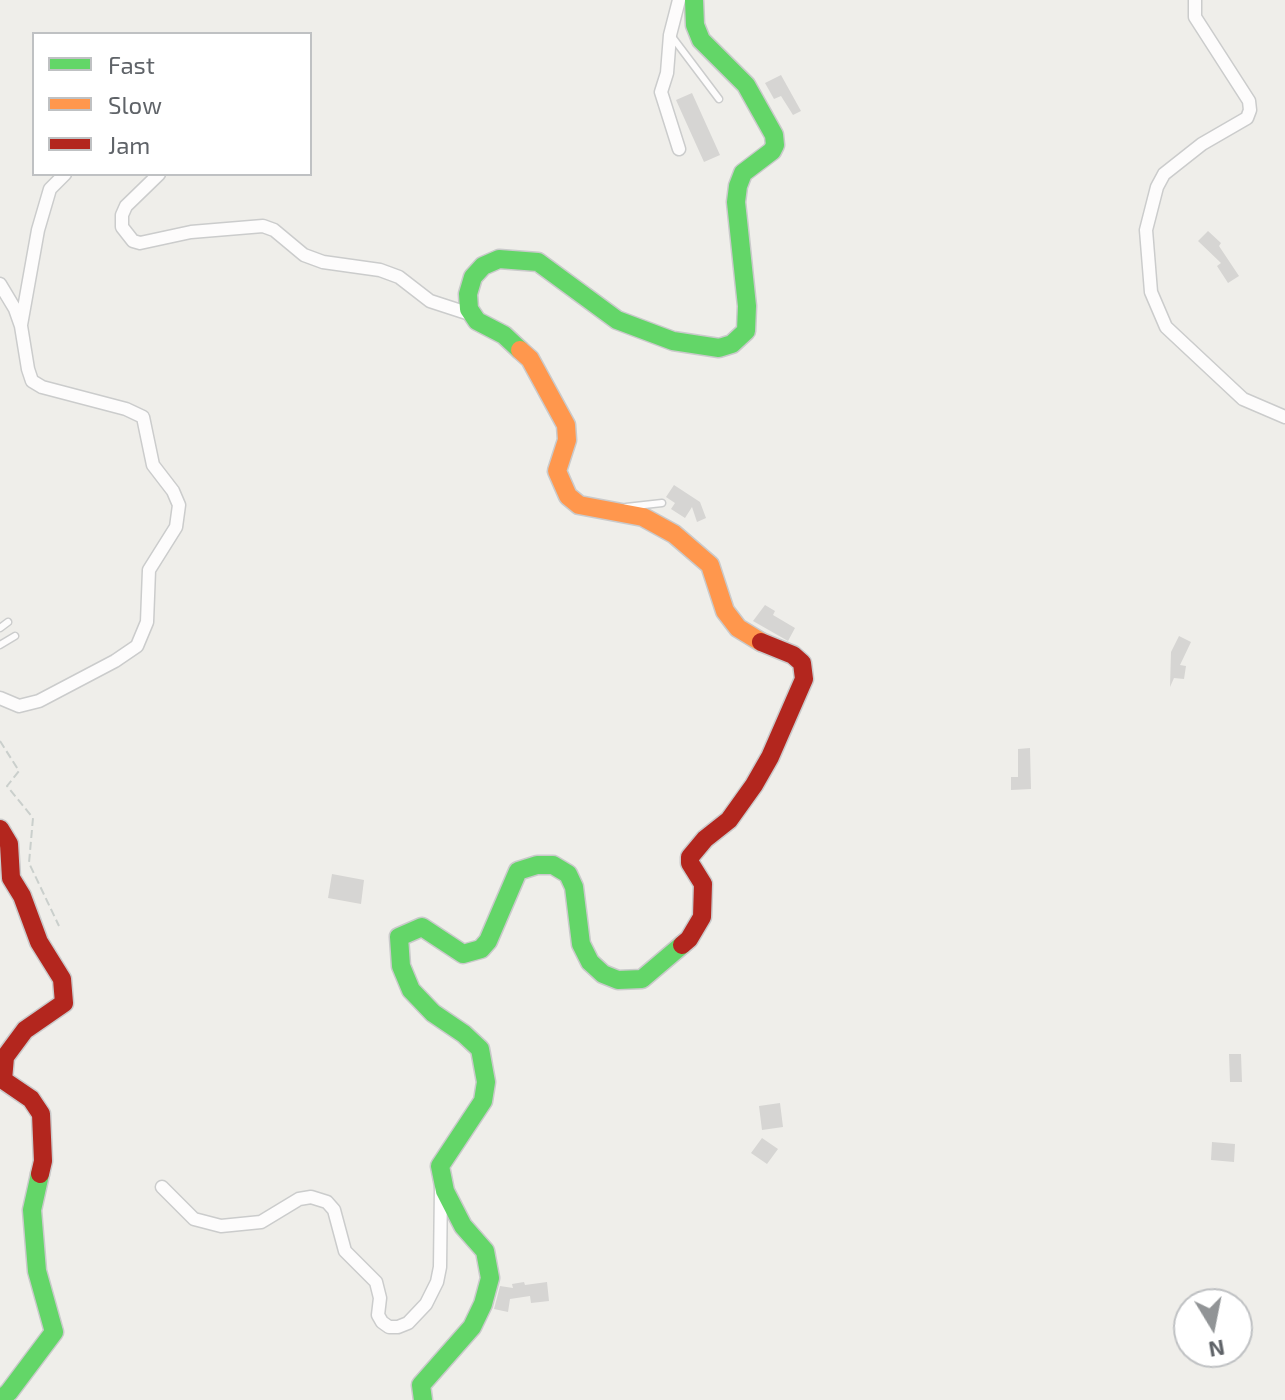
<!DOCTYPE html>
<html>
<head>
<meta charset="utf-8">
<style>
	body { margin:0 }
	#map { position:relative; width:1285px; height:1400px; overflow:hidden; background:#efeeea; font-family:"Exo 2",sans-serif }
	canvas { display:block }
	.legend { position:absolute; left:32px; top:32px; width:280px; height:144px; box-sizing:border-box; background:#fff; border:2px solid #bfc1c3; margin:0; padding:10px 14px; list-style:none; font-size:24px; color:#5f6368 }
	.legend li { display:flex; align-items:center; gap:16px; height:40px }
	.legend b { width:40px; border:2px solid #bfc1c3 }
	.north { position:absolute; left:1173px; top:1288px; width:80px; height:80px; box-sizing:border-box; background:#fff; border:2px solid #bfc1c3; border-radius:50%; rotate:170deg; font-size:22px; font-weight:700; line-height:32px; text-align:center; color:#5f6368 }
	.north::after { content:''; display:block; margin:auto; width:28px; height:36px; background:#919496; clip-path:polygon(50% 0,100% 100%,50% 72%,0 100%) }
</style>
</head>
<body>
<div id="map">
<canvas width="1285" height="1400"></canvas>
<ul class="legend">
<li><b style="height:10px;background:#63d668"></b>Fast</li>
<li><b style="height:10px;background:#ff974d"></b>Slow</li>
<li><b style="height:10px;background:#b3261e"></b>Jam</li>
</ul>
<div class="north">N</div>
</div>
<script>
const c = document.querySelector('canvas').getContext('2d');
c.lineJoin = 'round';
function paint(path, color) { c.fillStyle = color; c.fill(path, 'evenodd'); }
const toPath = rows => new Path2D(rows.map(r => 'M' + r).join(''));
function stroke(path, color, width, dash) { c.strokeStyle = color; c.lineWidth = width; c.lineCap = dash ? 'butt' : 'round'; c.setLineDash(dash || []); c.stroke(path); }
const building = toPath([
	[781,75,801,111,793,115,781,96,774,99,765,83],
	[692,93,720,155,704,162,676,100],
	[1208,231,1221,243,1219,246,1239,276,1228,283,1217,266,1221,263,1198,241],
	[674,485,700,502,706,518,697,522,692,507,685,518,671,509,675,503,666,497],
	[765,605,775,611,773,615,795,628,788,641,753,621],
	[1179,636,1191,642,1180,665,1186,666,1184,679,1174,678,1170,687,1171,652],
	[1030,748,1031,789,1011,790,1011,777,1018,777,1018,749],
	[332,874,364,880,361,904,328,898],
	[1229,1054,1241,1054,1242,1082,1230,1082],
	[780,1103,783,1127,762,1130,759,1106],
	[762,1138,778,1149,767,1164,751,1153],
	[1212,1142,1235,1144,1234,1162,1211,1160],
	[524,1282,525,1285,547,1282,549,1301,531,1303,530,1296,510,1299,508,1312,494,1309,500,1286,513,1288,512,1284]
]);
const path = toPath([
	[0,741,19,771,7,786,33,818,29,863,59,926]
]);
const lane = toPath([
	[673,38,719,99],
	[626,507,662,503],
	[0,628,8,622],
	[0,645,15,636]
]);
const street = toPath([
	[1195,0,1195,17,1249,101,1250,110,1247,118,1202,144,1164,174,1157,187,1146,230,1151,292,1166,327,1243,399,1285,417],
	[679,149,661,92,667,73,670,35,679,0],
	[159,174,126,206,122,215,122,227,133,241,140,243,191,232,263,226,274,230,304,255,323,262,380,270,399,277,430,301,473,315],
	[0,284,15,309,21,326,28,369,32,381,42,387,126,409,143,417,153,465,173,491,179,505,176,527,149,570,147,622,137,646,115,661,39,701,19,706,0,698],
	[21,325,38,230,50,189,65,174],
	[162,1187,194,1219,221,1226,261,1222,299,1199,311,1197,327,1202,334,1210,345,1251,376,1282,380,1298,378,1315,382,1322,389,1327,398,1327,408,1323,426,1304,437,1282,440,1267,441,1187]
]);
const fast = toPath([
	[520,350,504,335,477,321,469,309,468,294,473,277,483,266,499,259,538,262,617,320,673,341,719,348,732,344,746,331,747,306,736,202,738,186,743,173,772,151,775,145,774,135,746,85,701,40,695,25,694,0],
	[0,1400,9,1392,54,1332,37,1271,32,1210,40,1174],
	[423,1400,421,1385,472,1327,483,1304,490,1278,485,1251,463,1226,445,1191,440,1166,483,1101,486,1082,480,1049,464,1034,433,1013,411,990,401,966,399,937,422,927,463,954,481,949,488,941,518,871,537,865,553,865,568,874,574,887,581,944,590,962,603,974,618,980,642,979,682,945]
]);
const slow = toPath([
	[520,350,530,359,566,425,567,440,557,471,568,496,579,505,643,517,674,534,710,565,725,611,738,628,761,642]
]);
const jam = toPath([
	[0,829,9,844,11,878,22,896,39,942,62,979,64,1003,25,1030,5,1057,3,1080,31,1099,41,1114,43,1161,40,1174],
	[682,945,689,939,702,917,703,884,690,863,690,857,705,839,729,820,754,785,770,757,804,679,802,663,793,655,761,642]
]);
paint(building, '#d6d5d3');
stroke(lane, '#cbcccc', 9);
stroke(street, '#cbcccc', 15);
stroke(fast, '#cacacb', 21);
stroke(slow, '#cacacb', 21);
stroke(jam, '#cacacb', 21);
stroke(path, '#cacfcc', 2, [8, 4]);
stroke(lane, '#fdfcfc', 6);
stroke(street, '#fdfcfc', 12);
stroke(fast, '#63d668', 18);
stroke(slow, '#ff974d', 18);
stroke(jam, '#b3261e', 18);
</script>
</body>
</html>
